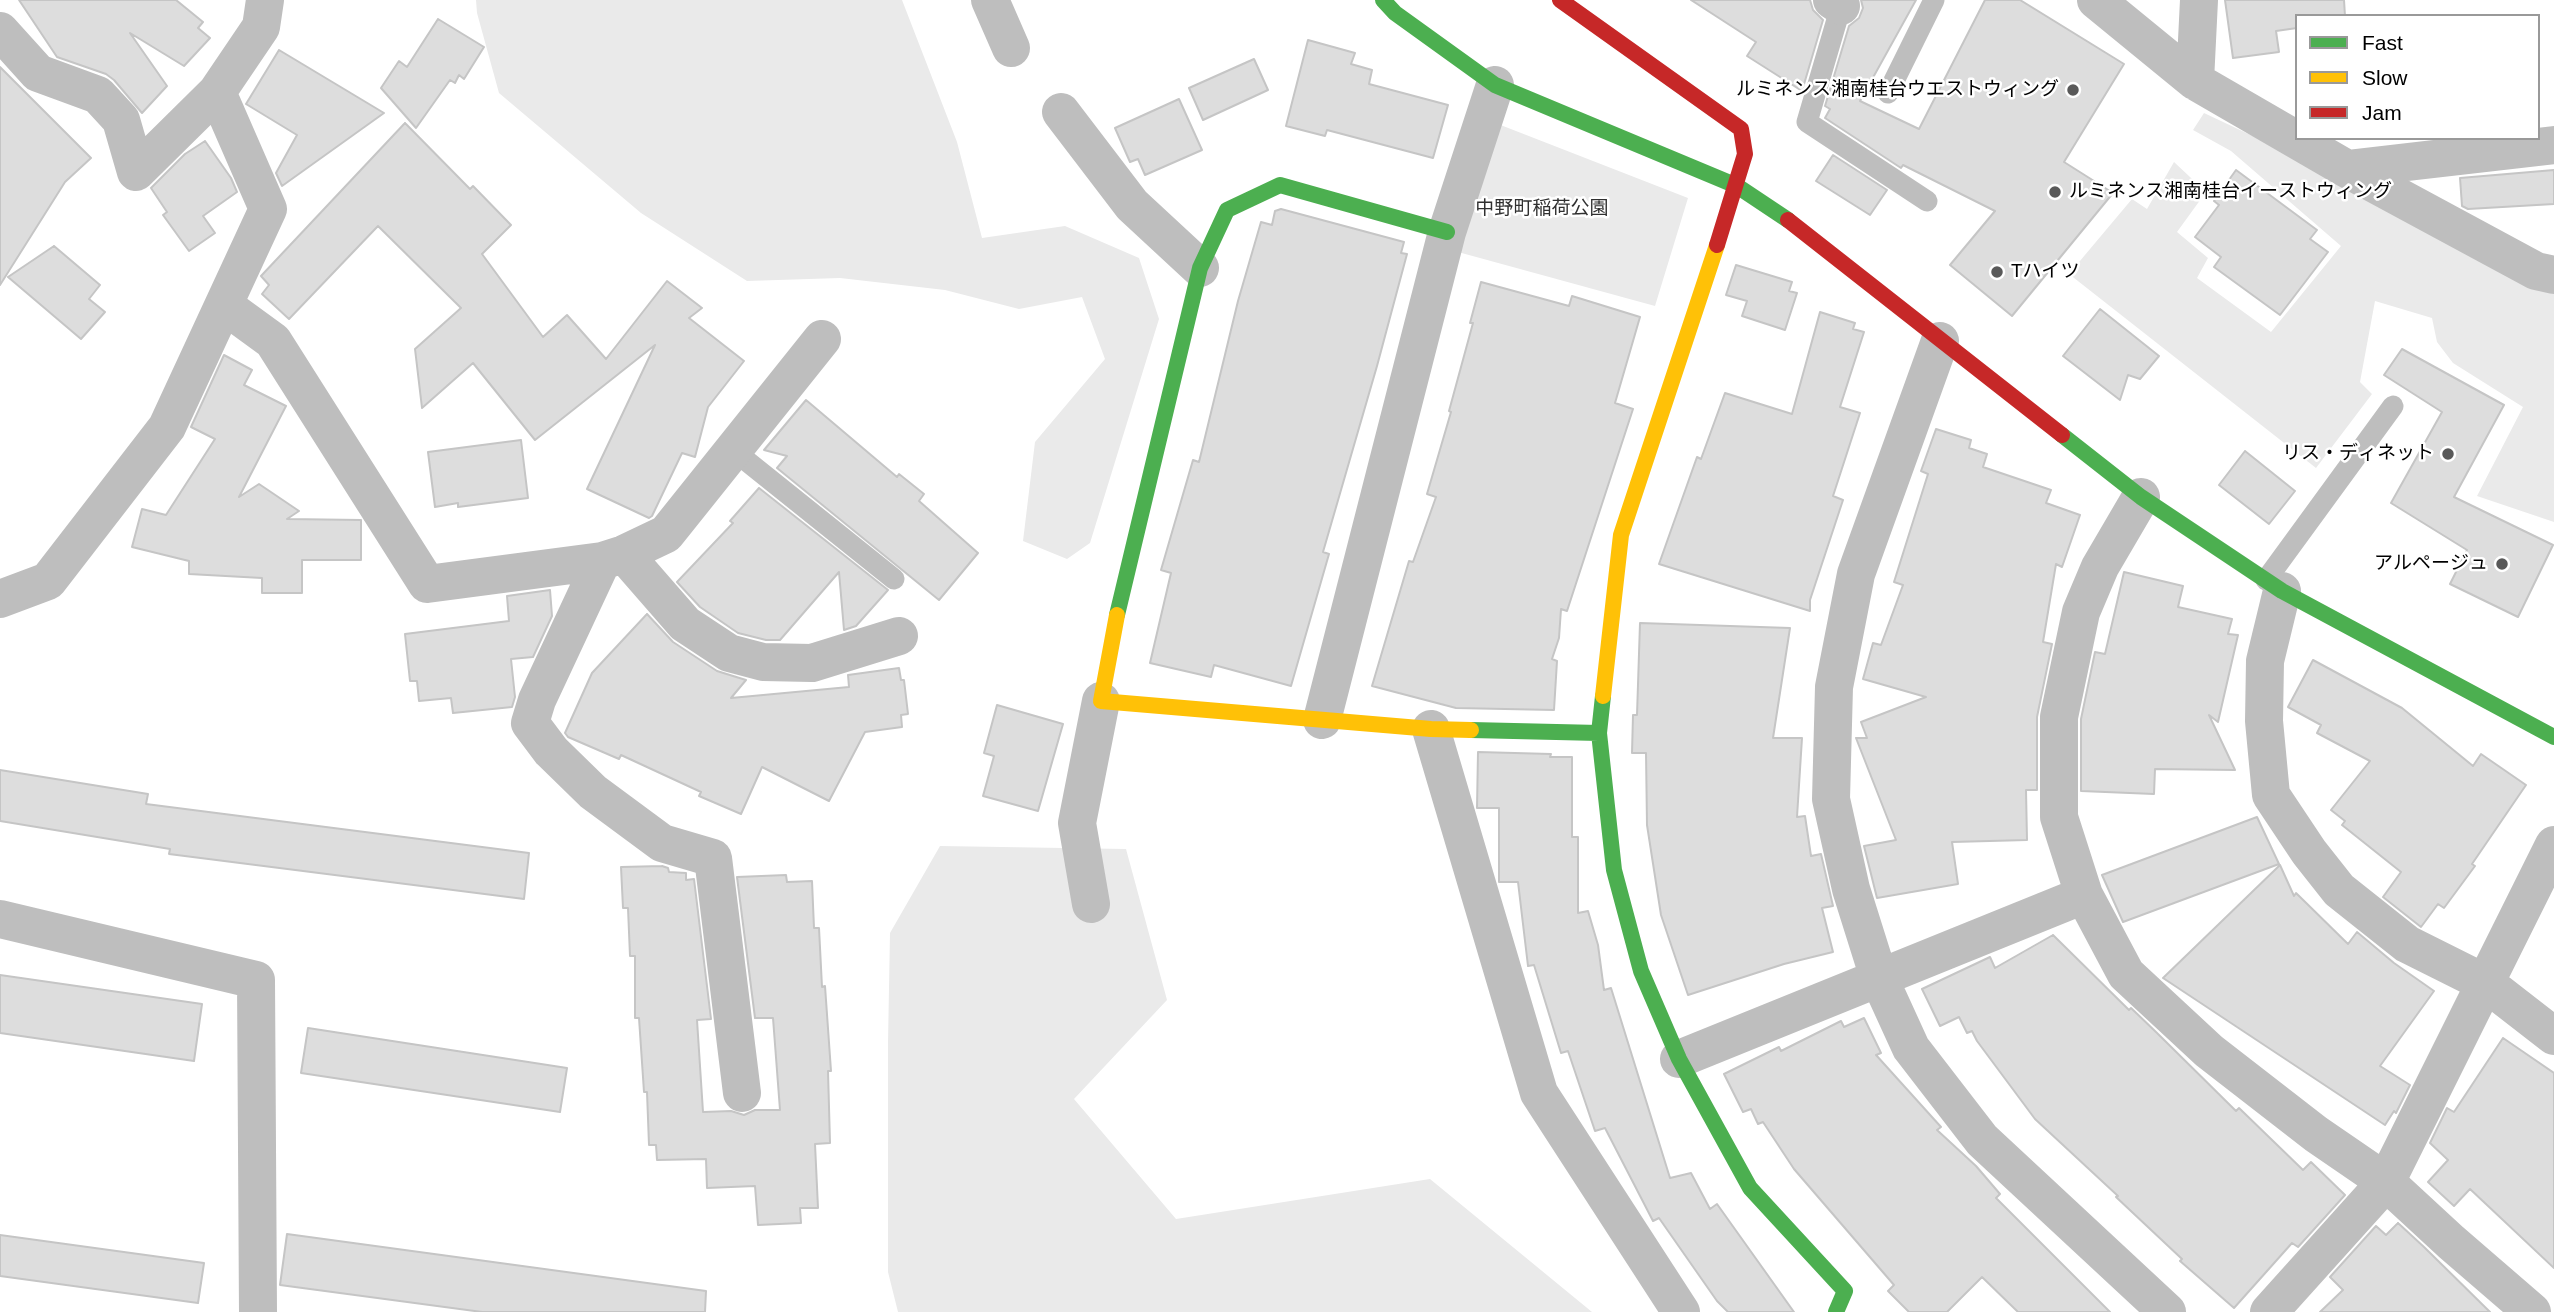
<!DOCTYPE html>
<html>
<head>
<meta charset="utf-8">
<style>
	body { margin:0 }
	#map { position:relative; width:2554px; height:1312px; overflow:hidden; background:#fff; font-family:Arial,sans-serif }
	canvas { display:block }
	.legend { position:absolute; left:2295px; top:14px; width:245px; height:126px; box-sizing:border-box; background:#fff; border:2px solid #999; margin:0; padding:9px 12px; list-style:none; font-size:21px; color:#000 }
	.legend li { display:flex; align-items:center; gap:14px; height:35px }
	.legend b { width:35px; border:2px solid #999 }
</style>
</head>
<body>
<div id="map">
<canvas width="2554" height="1312"></canvas>
<ul class="legend">
<li><b style="height:9px;background:#4caf50"></b>Fast</li>
<li><b style="height:9px;background:#ffc107"></b>Slow</li>
<li><b style="height:9px;background:#c62828"></b>Jam</li>
</ul>
</div>
<script>
const c = document.querySelector('canvas').getContext('2d');
c.lineJoin = 'round';
function paint(path, color) { c.fillStyle = color; c.fill(path, 'evenodd'); }
const toPath = rows => new Path2D(rows.map(r => 'M' + r).join(''));
function stroke(path, color, width, dash) { c.strokeStyle = color; c.lineWidth = width; c.lineCap = dash ? 'butt' : 'round'; c.setLineDash(dash || []); c.stroke(path); }
function label(font, color, halo, rows, align = 'center') {
  c.font = font + ' Arial,"Noto Sans JP",sans-serif'; c.lineWidth = 5; c.setLineDash([]); c.textBaseline = 'middle'; c.strokeStyle = halo; c.fillStyle = color; for (const [text, x, y, turn = 0] of rows) {
    c.save(); c.translate(x, y); c.rotate((+turn || 0) * Math.PI / 180); c.textAlign = isNaN(turn) ? turn : align; if (halo) c.strokeText(text, 0, 0); c.fillText(text, 0, 0); c.restore();
  }
}
const green = toPath([
	[476,0,902,0,957,142,982,238,1065,226,1139,258,1159,319,1090,543,1067,559,1023,541,1035,442,1105,359,1082,297,1019,309,945,290,840,278,747,281,641,213,499,93,477,13],
	[2204,113,2308,162,2554,288,2554,522,2477,496,2523,407,2453,363,2437,342,2432,318,2375,301,2360,382,2372,394,2316,468,2069,274,2132,199,2147,209,2174,162,2206,192,2177,232,2208,258,2197,278,2271,332,2341,246,2231,151,2193,130],
	[1498,124,1688,198,1655,306,1458,252],
	[940,846,1126,849,1167,1000,1074,1099,1176,1219,1430,1179,1592,1312,898,1312,888,1272,888,1043,890,933]
]);
const building = toPath([
	[19,0,176,0,203,22,198,28,210,38,184,66,130,33,167,86,142,113,114,80,106,74,57,57,19,0],
	[1691,0,1810,0,1813,10,1823,20,1802,91,1747,56,1756,42,1691,0],
	[1861,0,1916,0,1860,101,1919,129,1985,0,2020,0,2124,64,2064,162,2113,193,2012,316,1950,265,1995,211,1903,165,1901,168,1825,118,1830,109,1825,106,1849,26,1859,18,1863,8,1861,0],
	[2225,0,2344,0,2345,16,2297,16,2297,28,2276,31,2279,52,2233,58,2225,0],
	[438,19,484,47,464,79,459,75,455,83,450,80,416,128,381,88,399,61,407,67,438,19],
	[1308,40,1355,53,1351,64,1372,70,1369,84,1448,105,1433,158,1327,130,1325,136,1286,126,1308,40],
	[279,50,384,113,282,186,276,173,297,135,246,104,279,50],
	[1254,59,1268,90,1203,120,1189,88,1254,59],
	[0,67,91,158,65,182,0,285,0,67],
	[1179,99,1202,150,1145,175,1138,159,1130,162,1115,128,1179,99],
	[405,123,470,189,473,186,511,225,482,254,543,337,567,315,606,359,667,281,702,308,689,318,744,361,708,407,695,457,682,453,652,516,649,518,587,489,655,345,535,440,473,363,422,408,415,349,461,308,378,226,289,319,262,294,269,285,261,276,405,123],
	[205,141,231,178,237,192,203,216,215,233,189,251,163,215,167,212,151,188,185,154,205,141],
	[1833,155,1887,190,1870,215,1816,181,1833,155],
	[2236,170,2317,230,2310,239,2328,252,2280,315,2214,267,2221,257,2195,237,2219,205,2214,201,2236,170],
	[2554,170,2554,204,2468,209,2462,206,2460,178,2554,170],
	[1281,209,1404,242,1401,253,1407,254,1377,366,1323,552,1329,554,1291,686,1214,665,1211,677,1150,663,1171,573,1161,570,1193,460,1199,462,1238,301,1261,222,1272,225,1275,211,1281,209],
	[54,246,100,285,89,299,105,312,81,339,8,277,54,246],
	[1736,265,1792,282,1789,291,1797,293,1785,330,1742,316,1747,301,1726,295,1736,265],
	[1481,282,1569,306,1572,296,1640,317,1615,403,1633,409,1567,611,1561,609,1559,638,1552,659,1557,661,1554,710,1456,708,1372,686,1409,561,1413,562,1436,497,1427,494,1451,412,1449,411,1473,323,1470,323,1481,282],
	[2100,309,2159,356,2140,379,2128,375,2120,400,2063,356,2100,309],
	[1820,312,1855,323,1853,329,1864,332,1840,407,1860,413,1833,496,1843,500,1810,600,1810,611,1659,564,1697,457,1701,459,1725,393,1792,414,1820,312],
	[2402,349,2504,405,2454,497,2553,545,2518,617,2450,584,2467,550,2391,503,2442,412,2384,375,2402,349],
	[224,355,252,370,244,385,286,406,239,497,259,484,299,511,287,519,361,520,361,560,302,560,302,593,262,593,262,578,189,574,189,561,132,547,142,509,166,515,215,439,191,427,224,355],
	[806,400,897,477,899,474,924,494,919,501,978,553,939,600,777,468,787,456,764,450,806,400],
	[1936,429,1971,440,1969,448,1987,454,1983,467,2051,490,2046,503,2080,515,2062,567,2056,564,2043,642,2052,644,2037,717,2037,790,2026,790,2027,840,1952,842,1958,884,1877,898,1864,846,1896,840,1856,738,1867,738,1861,722,1926,697,1863,679,1873,643,1881,645,1903,585,1894,582,1928,474,1921,471,1936,429],
	[521,440,528,498,458,507,458,503,435,507,428,452,521,440],
	[2245,451,2295,491,2269,524,2219,485,2245,451],
	[759,488,888,590,856,626,844,630,839,572,780,640,766,640,738,633,700,607,677,582,733,523,730,521,759,488],
	[2124,572,2183,586,2178,607,2232,619,2228,634,2238,635,2218,722,2209,715,2235,770,2155,769,2154,794,2081,791,2081,719,2095,652,2105,654,2124,572],
	[550,590,552,616,533,657,511,659,515,697,512,707,453,713,451,698,419,701,417,681,410,681,405,634,509,621,507,596,550,590],
	[647,614,673,642,717,671,746,680,731,698,849,687,848,675,899,668,901,680,904,680,908,714,901,715,902,727,865,732,829,801,762,767,741,814,699,796,701,792,621,755,619,759,568,737,565,733,592,673,647,614],
	[1640,623,1790,628,1773,738,1802,738,1797,817,1805,816,1811,856,1821,854,1833,906,1822,908,1833,952,1784,964,1688,995,1661,915,1647,825,1646,753,1632,753,1633,715,1637,715,1640,623],
	[2313,660,2402,708,2473,766,2481,754,2526,785,2472,864,2475,866,2444,908,2438,904,2421,927,2383,897,2401,872,2342,825,2345,821,2331,810,2370,761,2317,733,2321,725,2288,707,2313,660],
	[997,705,1063,724,1038,811,983,796,994,756,984,753,997,705],
	[1478,752,1551,754,1550,757,1572,757,1572,837,1578,837,1578,913,1588,911,1598,945,1604,990,1611,988,1670,1178,1691,1173,1710,1209,1717,1204,1794,1312,1728,1312,1717,1301,1659,1218,1653,1221,1605,1128,1595,1131,1568,1051,1561,1053,1534,965,1528,966,1518,882,1499,882,1499,808,1477,808,1478,752],
	[0,770,148,794,146,804,529,853,524,899,169,854,170,849,0,821,0,770],
	[2257,817,2279,864,2123,922,2102,875,2257,817],
	[2280,865,2294,896,2296,893,2348,944,2357,932,2394,963,2434,991,2380,1066,2410,1085,2396,1113,2394,1111,2385,1125,2163,978,2280,865],
	[662,866,668,868,669,872,686,873,686,880,694,879,711,1019,697,1020,703,1112,731,1111,744,1115,755,1110,780,1110,773,1018,755,1018,737,877,786,875,787,882,812,881,814,928,819,928,822,987,825,986,831,1071,828,1071,830,1143,815,1144,818,1208,800,1208,801,1223,758,1225,755,1186,707,1188,706,1159,657,1160,656,1145,649,1145,647,1092,644,1092,639,1018,635,1018,635,956,630,956,628,908,623,908,621,867,662,866],
	[2053,935,2129,1010,2131,1008,2156,1032,2236,1111,2239,1108,2303,1170,2311,1162,2345,1195,2298,1247,2292,1243,2234,1308,2180,1261,2182,1259,2116,1197,2118,1196,2035,1119,1977,1041,1972,1031,1967,1033,1959,1017,1940,1026,1922,989,1990,957,1995,968,2053,935],
	[0,975,202,1004,194,1061,0,1033,0,975],
	[1864,1018,1881,1053,1876,1055,1941,1127,1937,1130,1976,1166,2000,1194,1996,1198,2110,1312,2018,1312,1982,1277,1947,1312,1909,1312,1888,1291,1894,1285,1794,1169,1763,1122,1758,1124,1751,1109,1743,1112,1724,1074,1779,1047,1781,1051,1841,1021,1844,1027,1864,1018],
	[308,1028,567,1068,560,1112,301,1073,308,1028],
	[2503,1038,2554,1073,2554,1268,2470,1189,2454,1206,2428,1182,2448,1160,2430,1143,2447,1108,2454,1112,2503,1038],
	[2398,1223,2424,1247,2490,1312,2320,1312,2343,1290,2330,1277,2376,1226,2386,1235,2398,1223],
	[287,1234,706,1291,705,1312,482,1312,280,1285,287,1234],
	[0,1235,204,1263,198,1303,0,1276,0,1235]
]);
const lane = toPath([
	[1841,6,1807,122,1927,201],
	[1888,93,1934,0],
	[733,450,894,579],
	[2266,580,2393,406]
]);
const street = toPath([
	[990,0,1011,48],
	[1832,0,1841,6],
	[2096,0,2195,81],
	[2199,0,2195,81,2347,169,2554,145],
	[0,31,38,73,98,95,121,120,136,172,217,92],
	[1061,112,1132,205,1200,268],
	[2347,169,2536,271,2554,275],
	[225,306,273,341,427,584,602,561,624,554,666,534,822,339],
	[1940,341,1856,574,1834,687,1831,799,1851,889,1879,978,1911,1048,1982,1140,2167,1312],
	[2141,497,2100,567,2081,612,2059,717,2059,817,2084,895,2126,974,2209,1051,2316,1134,2386,1182,2451,1242,2532,1312],
	[624,554,685,624,729,653,763,662,812,663,899,636],
	[602,561,537,700,530,723,551,751,593,792,662,843,713,858,742,1093],
	[2282,591,2265,661,2264,721,2271,795,2309,852,2339,890,2407,944,2487,984,2554,1036],
	[0,599,48,581,167,427,268,209,217,92,261,27,265,0],
	[1322,720,1447,232,1495,85],
	[1431,729,1539,1093,1681,1312],
	[1091,904,1077,823,1101,701],
	[0,919,256,980,258,1312],
	[1679,1059,2084,895],
	[2269,1312,2386,1182,2554,845]
]);
const fast = toPath([
	[1383,0,1395,13,1495,85,1737,186,1788,220],
	[2062,435,2141,497,2282,591,2554,737],
	[1117,615,1200,268,1227,210,1280,185,1447,232],
	[1603,696,1599,733,1614,870,1641,971,1679,1059,1750,1188,1845,1291,1836,1312],
	[1471,730,1599,733]
]);
const slow = toPath([
	[1117,615,1101,701,1431,729,1471,730],
	[1603,696,1621,535,1717,245]
]);
const jam = toPath([
	[1560,0,1741,129,1745,154,1717,245],
	[1788,220,2062,435]
]);
const markers = [
	[2073,90,7,"#595959"],
	[2055,192,7,"#595959"],
	[1997,272,7,"#595959"],
	[2448,454,7,"#595959"],
	[2502,564,7,"#595959"]
];
const poiNames = [
	["ルミネンス湘南桂台ウエストウィング",2059,90],
	["ルミネンス湘南桂台イーストウィング",2069,192,"left"],
	["Tハイツ",2011,272,"left"],
	["リス・ディネット",2434,454],
	["アルページュ",2488,564]
];
const parkNames = [
	["中野町稲荷公園",1542,209]
];
paint(green, '#eaeaea');
paint(building, '#ddd');
stroke(building, '#c5c5c5', 2);
stroke(lane, '#bebebe', 21);
stroke(street, '#bebebe', 38);
stroke(fast, '#4caf50', 16);
stroke(slow, '#ffc107', 16);
stroke(jam, '#c62828', 16);
for (const [x, y, r, color] of markers) { const dot = new Path2D(); dot.arc(x, y, r, 0, 2 * Math.PI); c.fillStyle = color; c.fill(dot); stroke(dot, '#fff', 2.5); }
label('19px', '#000', '#fff', poiNames, 'right');
label('19px', '#303030', '#fff', parkNames);
</script>
</body>
</html>
